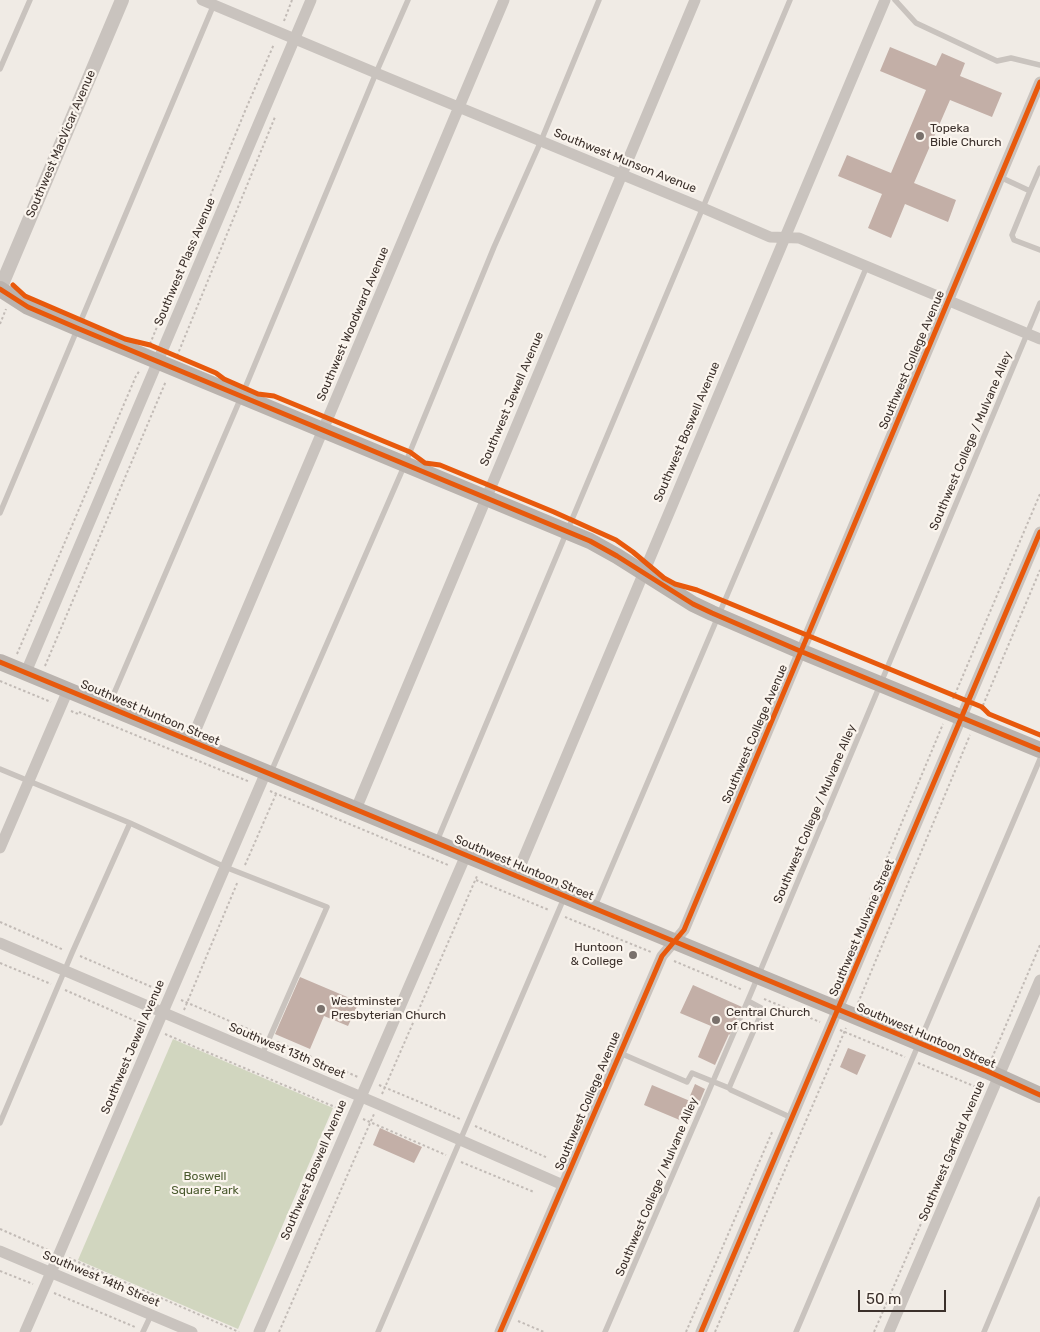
<!DOCTYPE html>
<html>
<head>
<meta charset="utf-8">
<style>
	body { margin:0 }
	#map { position:relative; width:1040px; height:1332px; overflow:hidden; background:#f0ebe5; font-family:Rubik,sans-serif }
	canvas { display:block }
	.scale { position:absolute; left:858px; top:1290px; width:88px; height:22px; box-sizing:border-box; border:2px solid #3b302b; border-top:0; padding-left:6px; font-size:15px; line-height:18px; white-space:nowrap; color:#3b302b; -webkit-text-stroke:4px #fbf5ee; paint-order:stroke }
</style>
</head>
<body>
<div id="map">
<canvas width="1040" height="1332"></canvas>
<div class="scale">50 m</div>
</div>
<script>
const c = document.querySelector('canvas').getContext('2d');
c.lineJoin = 'round';
function paint(path, color) { c.fillStyle = color; c.fill(path, 'evenodd'); }
const toPath = rows => new Path2D(rows.map(r => 'M' + r).join(''));
function stroke(path, color, width, dash) { c.strokeStyle = color; c.lineWidth = width; c.lineCap = dash ? 'butt' : 'round'; c.setLineDash(dash || []); c.stroke(path); }
function label(font, color, halo, rows, align = 'center') {
  c.font = font + ' Rubik,sans-serif'; c.lineWidth = 4.5; c.setLineDash([]); c.textBaseline = 'middle'; c.strokeStyle = halo; c.fillStyle = color; for (const [text, x, y, turn = 0] of rows) {
    c.save(); c.translate(x, y); c.rotate((+turn || 0) * Math.PI / 180); c.textAlign = isNaN(turn) ? turn : align; if (halo) c.strokeText(text, 0, 0); c.fillText(text, 0, 0); c.restore();
  }
}
const green = toPath([
	[173,1039,333,1108,238,1329,78,1260]
]);
const building = toPath([
	[890,47,936,66,942,53,965,63,960,76,1002,93,992,117,950,100,914,183,956,200,948,222,905,204,891,238,868,228,882,194,838,176,847,155,891,173,926,90,880,71],
	[300,977,359,1002,348,1026,324,1016,310,1049,275,1034],
	[693,985,742,1007,730,1035,729,1034,715,1065,698,1057,711,1026,680,1013],
	[848,1048,866,1055,857,1075,840,1067],
	[695,1084,705,1089,700,1101,690,1096],
	[652,1085,690,1101,682,1121,644,1105],
	[380,1128,422,1147,414,1163,373,1145]
]);
const path = toPath([
	[284,21,292,0],
	[0,324,6,309],
	[150,344,245,111,274,44],
	[177,356,275,117],
	[17,654,136,376,140,370],
	[45,666,166,381],
	[0,681,51,702],
	[953,699,1040,494],
	[981,710,1040,570],
	[71,711,78,714],
	[79,712,250,782],
	[270,791,448,865],
	[245,865,276,794],
	[476,880,549,910],
	[565,917,651,952],
	[0,922,64,950],
	[80,956,161,991],
	[674,961,743,990],
	[0,963,51,984],
	[65,990,145,1025],
	[831,992,943,724],
	[764,999,820,1022],
	[181,1000,262,1035],
	[858,1003,970,735],
	[184,1010,238,881],
	[840,1030,905,1057],
	[165,1034,342,1110],
	[277,1042,358,1077],
	[992,1058,1040,945],
	[918,1063,981,1089],
	[379,1085,460,1119],
	[382,1094,477,876],
	[363,1119,446,1155],
	[475,1126,548,1158],
	[461,1162,534,1192],
	[0,1229,48,1250],
	[69,1258,239,1332],
	[0,1271,33,1284],
	[54,1293,135,1327],
	[518,1321,544,1332],
	[279,1332,374,1114],
	[686,1332,773,1130],
	[715,1332,846,1028],
	[874,1332,982,1083]
]);
const service = toPath([
	[895,0,916,23,997,61,1011,58,1040,65],
	[0,69,30,0],
	[1000,177,1030,191,1012,235,1014,240,1040,250],
	[1030,191,1040,168],
	[0,513,214,4],
	[109,705,245,388,376,73,408,0],
	[0,769,130,823,225,867,327,907,262,1055],
	[271,772,405,464,494,247,541,141,599,0],
	[437,841,790,0],
	[595,906,867,266],
	[748,1001,761,1008,761,1014,729,1088,731,1090,792,1118],
	[620,1053,687,1082,692,1073,729,1088],
	[0,1123,72,953,130,823],
	[143,1332,151,1315],
	[378,1332,564,898],
	[605,1332,751,993,1040,303],
	[796,1332,1040,759],
	[984,1332,1040,1199]
]);
const minor = toPath([
	[202,0,376,73,703,208,770,237,799,238,1040,339],
	[26,672,311,0],
	[191,741,328,418,504,0],
	[356,809,695,0],
	[0,848,68,690],
	[516,876,885,0],
	[0,943,378,1104,563,1185],
	[0,1251,192,1332],
	[25,1332,59,1254,266,772],
	[259,1332,466,855],
	[500,1332,662,956,684,930,1040,82],
	[701,1332,1040,532],
	[889,1332,1040,980]
]);
const tertiary = toPath([
	[0,289,122,0]
]);
const secondary = toPath([
	[0,289,28,307,77,328,590,541,617,556,693,604,712,613,800,651,1040,750],
	[0,662,987,1071,1040,1095]
]);
const cycleway = toPath([
	[13,285,25,296,125,339,150,345,216,373,224,379,258,394,274,396,410,452,425,463,440,465,554,512,616,540,633,552,664,578,675,584,697,590,982,707,989,714,1040,735],
	[0,289,28,307,77,328,590,541,617,556,693,604,712,613,800,651,1040,750],
	[0,662,987,1071,1040,1095],
	[500,1332,662,956,684,930,1040,82],
	[701,1332,1040,532]
]);
const markers = [
	[920,136,5,"#7a716c"],
	[633,955,5,"#7a716c"],
	[321,1009,5,"#7a716c"],
	[716,1020,5,"#7a716c"]
];
const poiNames = [
	["Topeka",930,129],
	["Bible Church",930,143],
	["Huntoon",623,948,"right"],
	["& College",623,962,"right"],
	["Westminster",331,1002],
	["Presbyterian Church",331,1016],
	["Central Church",726,1013],
	["of Christ",726,1027]
];
const streetNames = [
	["Southwest MacVicar Avenue",61,144,-67],
	["Southwest Munson Avenue",625,161,22],
	["Southwest Plass Avenue",185,262,-67],
	["Southwest Woodward Avenue",353,324,-67],
	["Southwest College Avenue",912,360,-67],
	["Southwest Jewell Avenue",512,399,-67],
	["Southwest Boswell Avenue",687,432,-67],
	["Southwest College / Mulvane Alley",971,441,-67],
	["Southwest Huntoon Street",150,713,23],
	["Southwest College Avenue",755,734,-67],
	["Southwest College / Mulvane Alley",815,814,-67],
	["Southwest Huntoon Street",524,868,23],
	["Southwest Mulvane Street",862,928,-67],
	["Southwest Huntoon Street",926,1036,23],
	["Southwest Jewell Avenue",133,1047,-67],
	["Southwest 13th Street",287,1051,23],
	["Southwest College Avenue",588,1101,-67],
	["Southwest Garfield Avenue",952,1151,-67],
	["Southwest Boswell Avenue",314,1170,-67],
	["Southwest College / Mulvane Alley",657,1187,-67],
	["Southwest 14th Street",101,1279,23]
];
const parkNames = [
	["Boswell",205,1177],
	["Square Park",205,1191]
];
paint(green, '#d1d6bf');
paint(building, '#c3afa7');
stroke(path, '#c2bbb6', 2, [2.5, 2.5]);
stroke(service, '#c9c3be', 5.5);
stroke(minor, '#c9c3be', 11);
stroke(tertiary, '#c9c3be', 14);
stroke(secondary, '#bab3ae', 16);
stroke(cycleway, '#e8590c', 5);
for (const [x, y, r, color] of markers) { const dot = new Path2D(); dot.arc(x, y, r, 0, 2 * Math.PI); c.fillStyle = color; c.fill(dot); stroke(dot, '#fbf5ee', 2); }
label('12px', '#3b302b', '#fbf5ee', poiNames, 'left');
label('12px', '#3b302b', '#fbf5ee', streetNames);
label('12px', '#4a5a2e', '#fbf5ee', parkNames);
</script>
</body>
</html>
